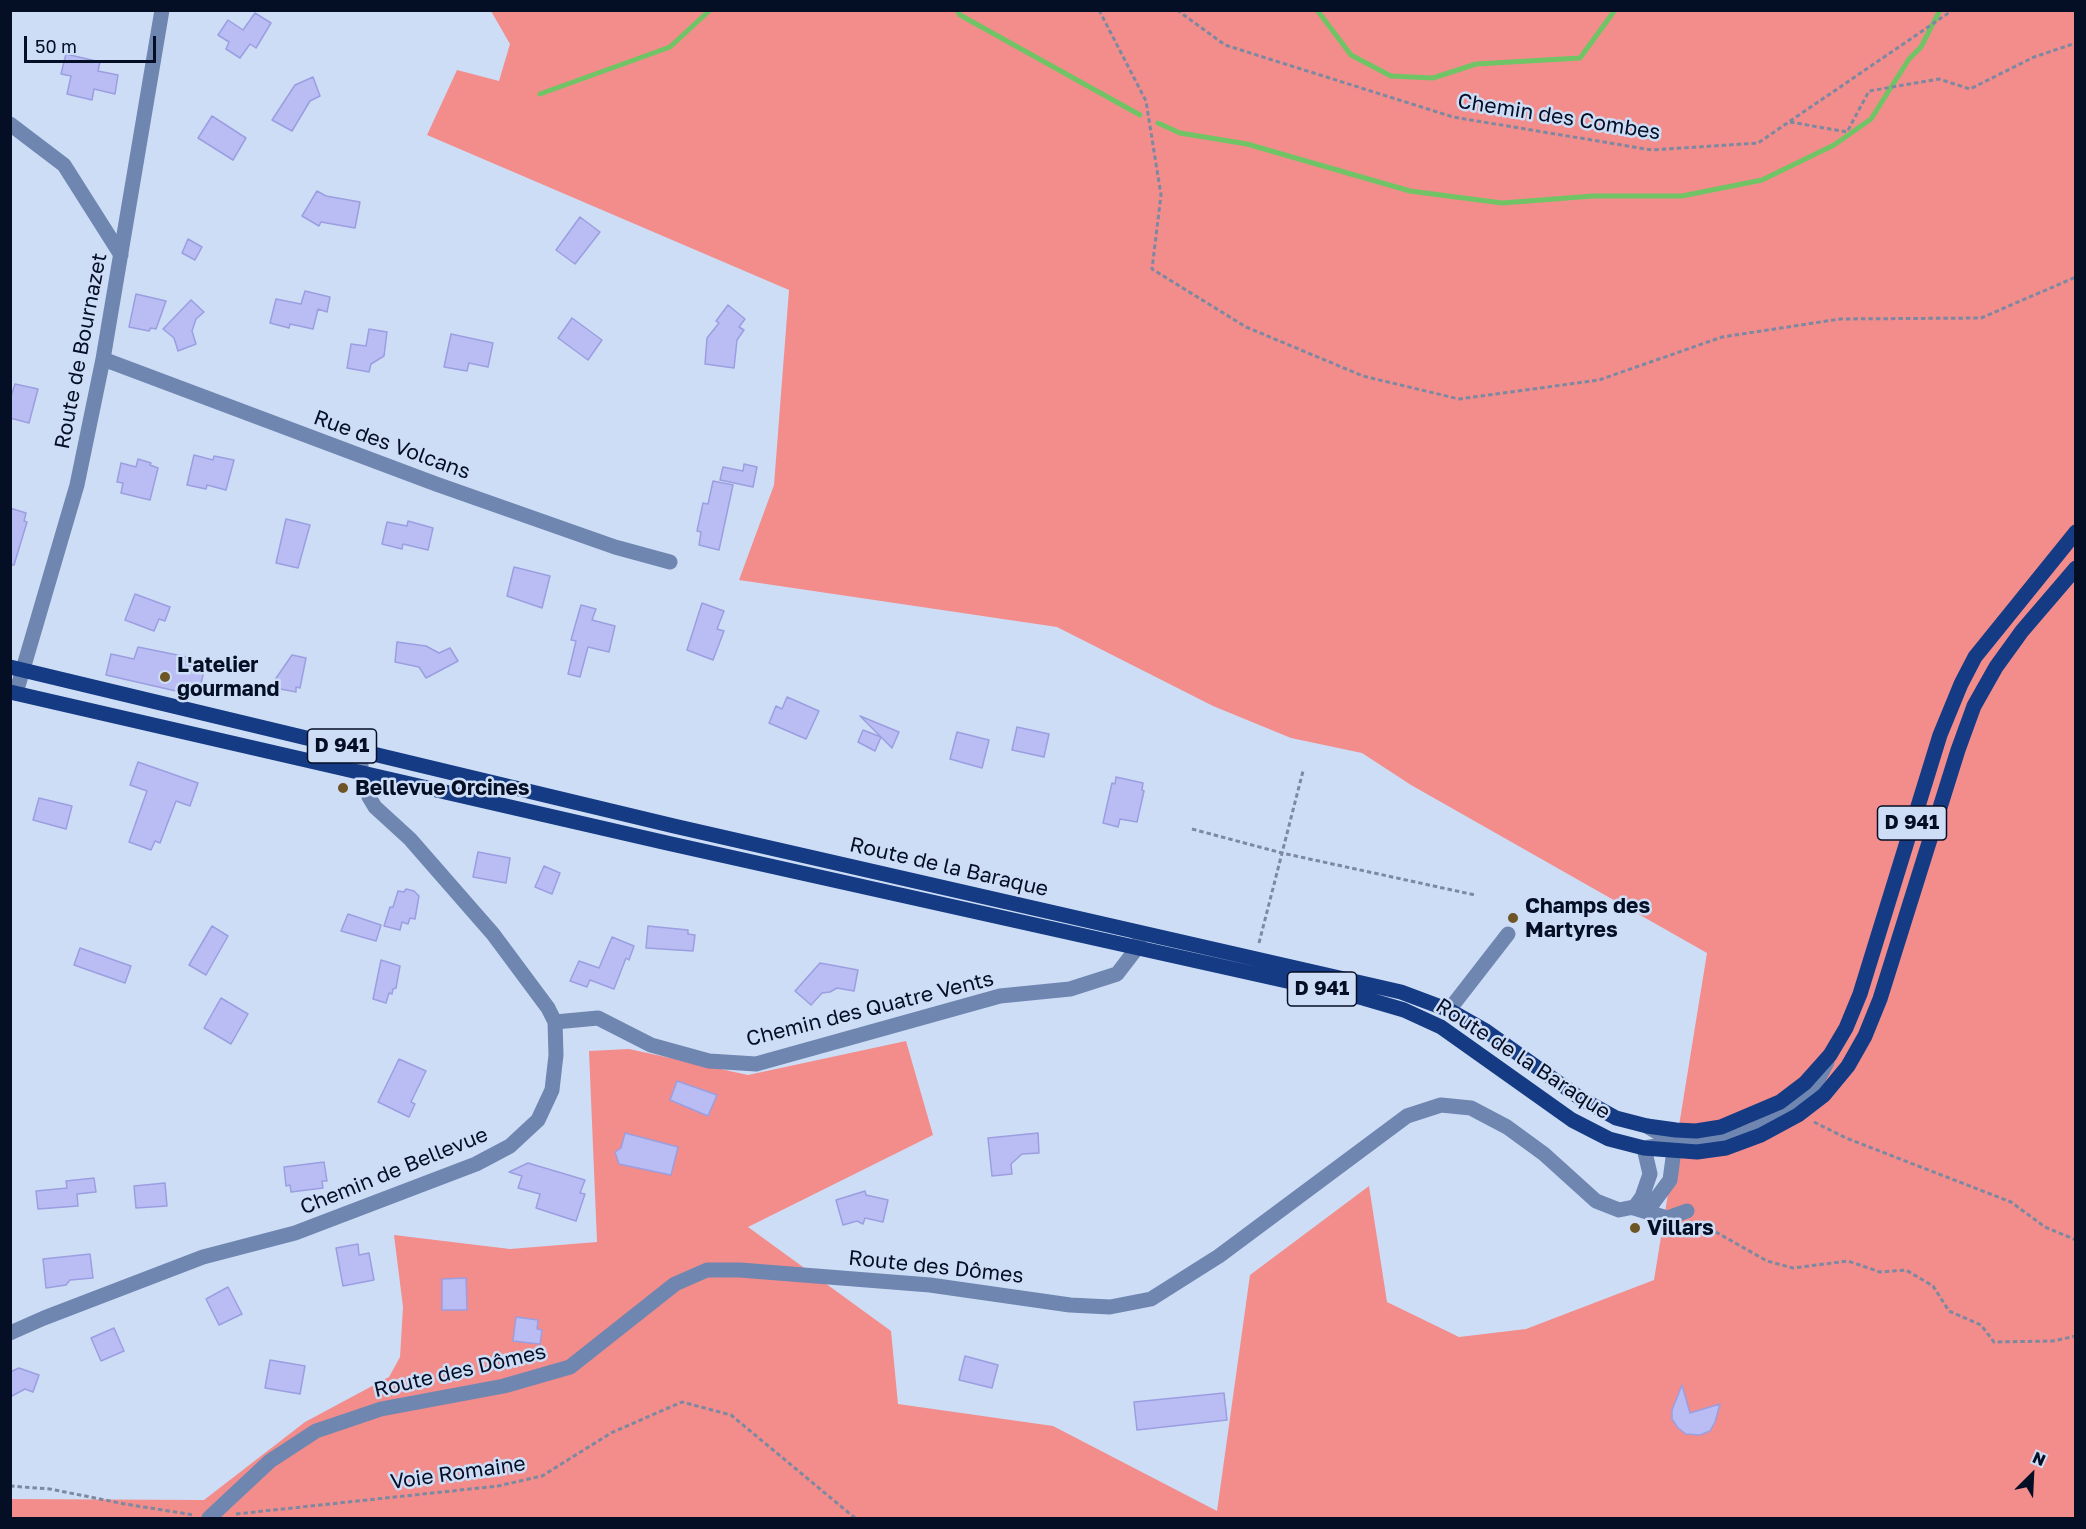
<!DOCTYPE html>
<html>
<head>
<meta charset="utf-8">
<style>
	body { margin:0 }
	#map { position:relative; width:2086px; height:1529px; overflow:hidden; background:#ceddf6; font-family:"Golos Text",sans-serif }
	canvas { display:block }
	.frame { position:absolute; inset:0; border:12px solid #040e24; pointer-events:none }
	.north { position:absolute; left:2002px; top:1445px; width:60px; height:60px; -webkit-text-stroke:4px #ceddf6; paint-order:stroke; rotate:24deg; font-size:16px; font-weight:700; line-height:24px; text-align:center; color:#040e24 }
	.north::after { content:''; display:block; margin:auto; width:21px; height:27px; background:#040e24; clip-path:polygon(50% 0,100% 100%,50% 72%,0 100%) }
	.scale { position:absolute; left:24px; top:36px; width:132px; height:27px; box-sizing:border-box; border:3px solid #040e24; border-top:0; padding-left:8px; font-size:18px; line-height:21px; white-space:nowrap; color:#040e24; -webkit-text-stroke:4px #ceddf6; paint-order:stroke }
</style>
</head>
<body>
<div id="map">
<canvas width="2086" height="1529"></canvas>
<div class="frame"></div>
<div class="north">N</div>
<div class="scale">50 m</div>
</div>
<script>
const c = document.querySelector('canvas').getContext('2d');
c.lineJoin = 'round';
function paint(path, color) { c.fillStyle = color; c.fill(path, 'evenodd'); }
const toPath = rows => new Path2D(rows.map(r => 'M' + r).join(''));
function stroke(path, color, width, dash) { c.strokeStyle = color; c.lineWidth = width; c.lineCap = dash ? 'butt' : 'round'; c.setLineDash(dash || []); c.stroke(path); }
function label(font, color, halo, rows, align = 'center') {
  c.font = font + ' "Golos Text",sans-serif'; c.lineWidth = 5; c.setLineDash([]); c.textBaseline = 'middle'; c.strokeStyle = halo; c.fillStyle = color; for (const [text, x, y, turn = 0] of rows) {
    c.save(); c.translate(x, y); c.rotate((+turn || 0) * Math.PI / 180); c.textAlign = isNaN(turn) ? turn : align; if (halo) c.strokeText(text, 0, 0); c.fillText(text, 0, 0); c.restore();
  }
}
const green = toPath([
	[491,11,2075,11,2075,1518,11,1518,11,1499,204,1500,305,1422,389,1377,400,1357,403,1307,394,1235,510,1249,597,1242,589,1051,629,1049,748,1075,906,1041,933,1135,748,1227,891,1331,898,1404,1053,1426,1217,1511,1250,1275,1369,1186,1387,1302,1459,1337,1526,1329,1654,1280,1707,953,1411,785,1362,753,1291,738,1213,706,1057,627,739,580,774,485,789,290,427,135,457,70,499,81,510,44]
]);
const stream = toPath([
	[957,10,960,15,1140,115],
	[1317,10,1351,55,1391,76,1433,78,1476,64,1580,58,1615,10],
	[540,94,670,47,710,10],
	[1158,123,1180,133,1247,144,1410,191,1502,203,1593,196,1682,196,1762,180,1834,145,1871,119,1909,59,1921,47,1940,10]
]);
const building = toPath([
	[255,13,271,23,256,48,250,44,240,58,226,49,229,42,218,35,228,20,243,30,255,13],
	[66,54,100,62,98,71,118,75,115,94,94,89,92,100,67,94,71,76,61,74,66,54],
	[313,77,320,96,310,101,292,131,272,120,295,85,313,77],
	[212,116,246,138,233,160,198,138,212,116],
	[317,191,326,196,360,202,355,228,321,222,319,226,302,216,317,191],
	[580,217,600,232,575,264,556,250,580,217],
	[188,239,202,247,195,260,182,253,188,239],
	[305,291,330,297,327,312,318,309,313,329,290,324,289,328,270,323,276,299,301,304,305,291],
	[136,294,166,301,156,329,151,328,149,331,129,327,136,294],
	[191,300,204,312,196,319,192,331,196,344,178,351,174,338,163,329,191,300],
	[728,305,745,319,739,327,744,330,737,340,734,368,705,364,707,338,719,323,716,321,728,305],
	[572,318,602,340,588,360,558,338,572,318],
	[369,329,387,332,384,356,371,364,369,372,347,368,351,344,366,346,369,329],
	[451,334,493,343,488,367,469,363,467,371,444,367,451,334],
	[15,384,38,389,29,423,10,418,10,399,15,384],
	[194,455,213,460,214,456,234,460,226,490,207,485,206,489,187,485,194,455],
	[138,459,151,463,150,465,158,468,150,500,121,493,123,483,117,482,121,463,136,467,138,459],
	[744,464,757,467,753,487,720,480,723,467,743,471,744,464],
	[713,481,733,485,719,550,699,545,701,532,697,531,703,503,708,504,713,481],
	[10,508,26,513,24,521,27,522,14,565,10,565,10,508],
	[286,519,310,525,298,568,276,563,286,519],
	[408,521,433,528,428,550,403,544,402,549,382,544,387,522,407,526,408,521],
	[514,567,550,576,542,608,507,596,514,567],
	[135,594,170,607,165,621,159,619,154,631,125,620,135,594],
	[702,603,724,611,717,629,724,631,713,660,687,650,702,603],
	[581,605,596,609,592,620,615,626,609,652,588,647,580,677,568,674,576,641,571,640,581,605],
	[397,642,426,646,439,653,450,648,458,661,426,678,419,667,395,662,397,642],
	[138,647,192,658,189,669,204,671,198,696,106,675,111,654,134,659,138,647],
	[292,655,306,658,300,688,296,687,296,692,270,687,292,655],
	[787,697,819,711,806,739,769,723,776,706,782,709,787,697],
	[860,716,899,732,892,748,860,716],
	[1017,727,1049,734,1044,757,1012,750,1017,727],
	[863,730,881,737,875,751,858,742,863,730],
	[957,732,989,740,982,768,950,759,957,732],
	[138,762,198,783,190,806,176,801,160,843,155,841,151,850,129,842,147,791,130,785,138,762],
	[1116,777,1143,783,1142,790,1144,791,1137,822,1120,819,1118,827,1103,823,1112,783,1115,784,1116,777],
	[39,798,72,806,66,829,33,820,39,798],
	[478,852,510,858,506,883,473,877,478,852],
	[544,866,560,873,552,894,535,887,544,866],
	[406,889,414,891,419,896,415,919,410,918,408,924,402,922,400,930,384,926,390,907,393,907,398,891,404,892,406,889],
	[348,914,381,925,376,941,341,931,348,914],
	[212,926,228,936,206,975,189,965,212,926],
	[648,926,688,930,688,934,695,935,693,951,646,948,648,926],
	[612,937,634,946,629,960,626,958,614,989,590,980,587,987,570,981,579,961,599,968,612,937],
	[80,948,131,966,125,983,74,965,80,948],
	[381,960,400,966,396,988,393,989,392,994,389,993,386,1003,373,999,381,960],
	[820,963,858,970,854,991,837,988,830,992,822,993,811,1005,795,991,820,963],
	[221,998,248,1014,231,1044,204,1028,221,998],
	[399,1059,426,1071,411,1102,415,1104,409,1117,378,1102,399,1059],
	[677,1081,717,1095,708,1116,670,1100,677,1081],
	[625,1133,678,1147,671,1175,619,1164,615,1152,621,1148,625,1133],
	[1038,1133,1039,1153,1022,1154,1011,1164,1012,1174,992,1176,988,1138,1038,1133],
	[324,1162,327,1181,322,1181,323,1188,291,1192,290,1185,286,1186,284,1167,324,1162],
	[528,1163,585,1180,580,1193,585,1194,576,1221,536,1208,540,1194,518,1188,522,1176,509,1172,528,1163],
	[94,1178,96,1192,77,1194,78,1206,38,1209,36,1191,67,1188,66,1181,94,1178],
	[165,1183,167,1206,136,1208,134,1186,165,1183],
	[865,1191,866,1195,888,1200,883,1222,865,1218,863,1224,857,1221,843,1225,836,1200,865,1191],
	[358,1244,359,1255,369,1253,374,1280,343,1286,336,1248,358,1244],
	[90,1254,93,1278,70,1280,66,1285,46,1288,43,1259,90,1254],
	[466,1278,467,1310,442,1310,442,1279,466,1278],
	[228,1287,242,1314,219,1325,206,1299,228,1287],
	[516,1317,538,1320,537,1329,542,1330,540,1344,513,1341,516,1317],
	[114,1328,124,1351,101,1361,91,1338,114,1328],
	[965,1356,998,1365,992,1388,959,1380,965,1356],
	[270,1360,305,1366,300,1394,265,1388,270,1360],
	[19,1368,39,1375,33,1392,25,1389,10,1397,10,1372,19,1368],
	[1682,1385,1690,1413,1720,1404,1715,1422,1710,1431,1700,1435,1686,1434,1678,1428,1672,1419,1672,1410,1682,1385],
	[1224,1393,1227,1420,1137,1430,1134,1402,1224,1393]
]);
const path = toPath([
	[1099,10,1146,101,1161,195,1152,269,1246,327,1363,376,1459,399,1599,380,1722,337,1840,319,1981,318,2076,277],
	[1177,10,1225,45,1453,117,1652,150,1758,143,1953,10],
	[1790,122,1847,132,1869,91,1939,79,1970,89,2034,57,2076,43],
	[1192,829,1282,853,1475,895],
	[1259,943,1303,771],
	[1814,1122,1846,1138,2011,1202,2045,1227,2076,1240],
	[1694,1226,1714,1231,1767,1261,1793,1268,1848,1261,1880,1272,1906,1270,1933,1286,1949,1311,1981,1325,1994,1342,2053,1341,2076,1336],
	[10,1486,50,1489,125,1504,194,1515],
	[236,1514,498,1486,542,1476,611,1433,682,1402,731,1415,855,1518]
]);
const minor = toPath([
	[10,124,64,165,121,255],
	[103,359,436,484,615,547,670,562],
	[16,693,77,485,103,359,162,10],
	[1449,1010,1508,934],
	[555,1022,598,1018,651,1045,709,1061,756,1064,1000,996,1070,989,1117,974,1137,948,1140,936],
	[1634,1208,1642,1197,1650,1174,1644,1148,1675,1143,1721,1141,1753,1130,1789,1110,1813,1089,1827,1062],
	[1634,1208,1667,1218,1687,1211],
	[10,1333,44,1318,203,1257,295,1233,476,1164,510,1146,538,1120,552,1090,556,1055,555,1022,548,1008,493,934,410,839,375,807,369,797,361,773,361,751],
	[209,1518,270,1461,316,1431,381,1409,504,1386,570,1367,675,1284,707,1270,740,1270,930,1285,1070,1305,1110,1307,1151,1299,1219,1256,1407,1116,1441,1105,1471,1108,1507,1127,1544,1154,1596,1201,1619,1210,1653,1203,1670,1180,1675,1143,1647,1126]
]);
const major = toPath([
	[10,667,674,826,1401,992,1449,1010,1486,1031,1580,1098,1616,1118,1647,1126,1676,1130,1696,1131,1721,1127,1780,1102,1805,1083,1830,1055,1846,1028,1860,994,1940,735,1961,684,1975,657,2076,532],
	[10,692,667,843,1363,998,1404,1010,1441,1027,1572,1120,1609,1139,1644,1148,1697,1152,1726,1148,1761,1135,1798,1115,1824,1095,1848,1066,1865,1036,1880,999,1958,750,1974,706,1996,667,2022,631,2076,568]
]);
const markers = [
	[165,677,6,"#6e5526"],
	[343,788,6,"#6e5526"],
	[1513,918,6,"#6e5526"],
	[1635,1228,6,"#6e5526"]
];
const shields = [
	[342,746,69],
	[1912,823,69],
	[1322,989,69]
];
const shieldNames = [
	["D 941",342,746],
	["D 941",1912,823],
	["D 941",1322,989]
];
const streetNames = [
	["Chemin des Combes",1559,117,9],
	["Route de Bournazet",81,351,-79],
	["Rue des Volcans",392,445,20],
	["Route de la Baraque",949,867,13],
	["Chemin des Quatre Vents",870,1009,-14],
	["Route de la Baraque",1523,1059,33],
	["Chemin de Bellevue",394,1171,-22],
	["Route des Dômes",936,1267,6],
	["Route des Dômes",460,1371,-13],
	["Voie Romaine",458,1473,-8]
];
const poiNames = [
	["L'atelier",177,665],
	["gourmand",177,689],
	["Bellevue Orcines",355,788],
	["Champs des",1525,906],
	["Martyres",1525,930],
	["Villars",1647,1228]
];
paint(green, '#f28d8c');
stroke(stream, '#71c465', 5);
paint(building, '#b9bdf3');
stroke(building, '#9b9ee0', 1.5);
stroke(path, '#7c89a0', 3, [4.5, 3]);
stroke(minor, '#6e86b0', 15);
stroke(major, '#143b84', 15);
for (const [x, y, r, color] of markers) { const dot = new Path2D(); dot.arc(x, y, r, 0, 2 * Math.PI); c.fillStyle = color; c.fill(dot); stroke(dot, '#ceddf6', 2); }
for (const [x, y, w] of shields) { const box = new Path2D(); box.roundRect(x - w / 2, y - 17, w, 34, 4.5); c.fillStyle = '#ceddf6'; c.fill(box); stroke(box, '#040e24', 1.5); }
label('bold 20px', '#040e24', null, shieldNames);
label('21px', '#040e24', '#ceddf6', streetNames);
label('bold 21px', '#040e24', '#ceddf6', poiNames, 'left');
</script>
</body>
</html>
